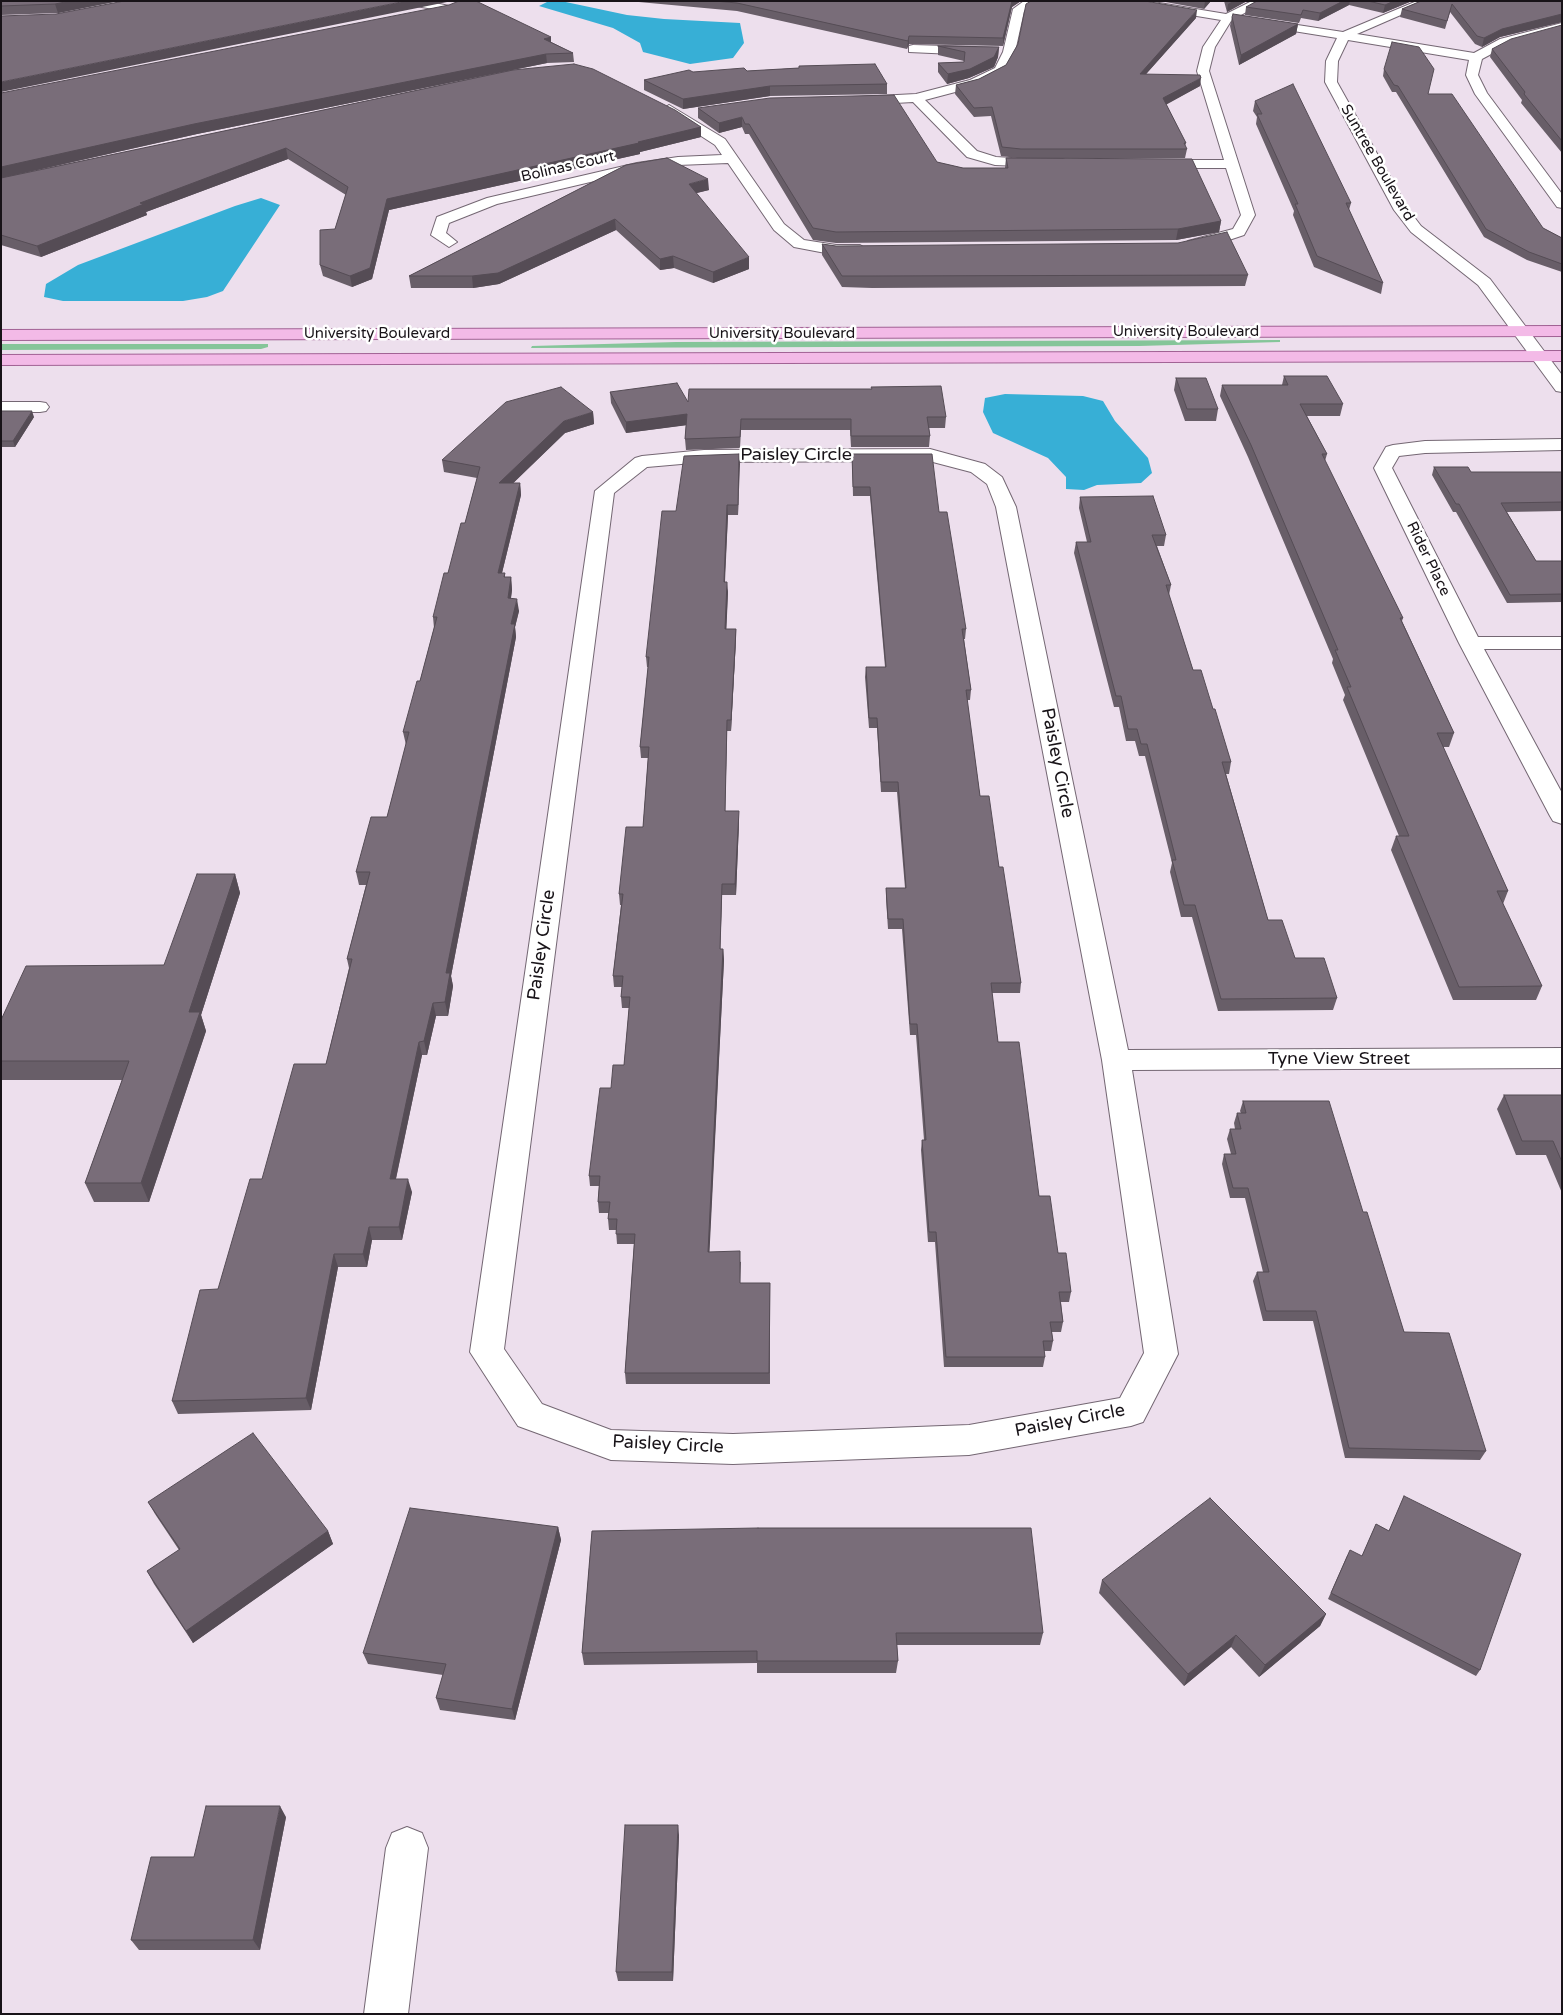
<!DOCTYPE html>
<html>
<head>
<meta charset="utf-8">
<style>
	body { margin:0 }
	#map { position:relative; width:1563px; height:2015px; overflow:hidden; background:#eddfed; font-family:"Varela Round",sans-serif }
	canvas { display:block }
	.frame { position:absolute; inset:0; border:2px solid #181318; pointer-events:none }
</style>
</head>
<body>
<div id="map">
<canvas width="1563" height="2015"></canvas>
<div class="frame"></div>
</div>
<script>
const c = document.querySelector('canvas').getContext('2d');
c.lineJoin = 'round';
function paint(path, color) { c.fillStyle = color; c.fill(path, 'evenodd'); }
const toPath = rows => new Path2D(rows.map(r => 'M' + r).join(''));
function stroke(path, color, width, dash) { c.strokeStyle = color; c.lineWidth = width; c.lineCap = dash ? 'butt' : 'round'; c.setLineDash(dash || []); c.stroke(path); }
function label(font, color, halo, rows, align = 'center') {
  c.font = font + ' "Varela Round",sans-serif'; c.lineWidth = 5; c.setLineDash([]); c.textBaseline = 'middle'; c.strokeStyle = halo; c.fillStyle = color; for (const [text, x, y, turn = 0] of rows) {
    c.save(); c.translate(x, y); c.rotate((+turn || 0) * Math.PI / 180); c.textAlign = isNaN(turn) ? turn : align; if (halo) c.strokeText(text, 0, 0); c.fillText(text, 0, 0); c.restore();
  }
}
const green = toPath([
	[1280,340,1280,342,1139,346,531,348,532,346,676,342],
	[1,344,268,344,268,347,261,349,1,350]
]);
const water = toPath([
	[549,1,561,1,627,15,664,19,740,23,744,43,733,58,690,64,643,52,640,43,613,28,539,6],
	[261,198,280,205,223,291,207,297,183,301,63,301,44,297,46,284,78,265,235,206],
	[1005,394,1083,396,1103,401,1115,421,1148,458,1152,473,1141,483,1097,485,1084,490,1066,489,1066,477,1048,458,993,433,983,412,985,398]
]);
const minor = toPath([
	[400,1,425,1,454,7,456,9,450,12,405,4,400,1],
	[1024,1,1038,1,1024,11,1015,52,1004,73,978,86,925,100,977,151,996,157,1042,160,1047,161,1049,164,1047,167,995,165,967,157,913,102,859,105,853,101,859,97,916,94,970,80,995,68,1003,52,1013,9,1024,1],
	[1119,1,1147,1,1226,14,1252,1,1267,1,1239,16,1343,32,1417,1,1433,1,1357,34,1474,53,1500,39,1562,23,1562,30,1508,45,1482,59,1478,75,1487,93,1562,194,1562,208,1557,207,1475,94,1466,75,1469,60,1348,40,1338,61,1337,82,1408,209,1421,226,1490,279,1562,375,1562,392,1556,391,1478,285,1411,232,1394,210,1325,82,1326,61,1337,38,1231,21,1215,47,1209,71,1255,215,1244,235,1223,242,1193,249,1188,247,1185,244,1188,241,1233,229,1241,215,1226,168,1158,168,1151,164,1158,160,1224,160,1197,71,1203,47,1221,20,1124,4,1119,1],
	[913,45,976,47,982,51,976,55,909,52,909,46,913,45],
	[669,105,725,139,784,224,804,240,836,245,860,245,868,250,865,253,836,255,794,247,774,230,728,163,678,165,637,171,497,204,449,223,446,233,457,242,449,247,431,235,437,217,487,198,637,163,678,157,722,155,715,145,664,112,663,109,669,105],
	[1,402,40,402,46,403,49,407,46,411,40,412,1,412,1,402],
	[1562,439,1562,450,1425,453,1399,456,1392,468,1478,637,1562,637,1562,649,1484,649,1562,793,1562,824,1553,821,1550,816,1459,643,1374,468,1386,447,1393,445,1425,441,1562,439],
	[930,449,985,464,1002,477,1016,507,1128,1050,1562,1048,1562,1068,1132,1070,1178,1354,1143,1422,1131,1426,969,1455,733,1464,611,1460,518,1426,470,1352,595,491,635,458,642,456,704,450,930,449],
	[929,461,971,472,987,484,996,507,1102,1060,1144,1353,1120,1398,969,1425,733,1434,611,1430,542,1404,504,1349,614,493,647,467,704,462,929,461],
	[407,1827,422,1833,428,1848,408,2014,364,2014,386,1848,392,1833,407,1827]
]);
const major = toPath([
	[1562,326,1562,336,1,340,1,330,1562,326],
	[1562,351,1562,361,1,365,1,355,1562,351]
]);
const wall = toPath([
	[1,1,119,1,58,13,1,15],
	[628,1,1021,1,1012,7,1003,46,909,44,907,49,737,11],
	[1160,1,1211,1,1204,9],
	[1224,1,1247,1,1227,12],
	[1257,1,1412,1,1383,13,1349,5,1318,21,1301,18,1299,23,1245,15,1246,7],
	[1421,1,1562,1,1562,22,1500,37,1482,47,1475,44,1450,12,1445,29,1400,17,1402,9],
	[1232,17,1298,24,1296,34,1239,65,1230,26],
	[1196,18,1146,74,1200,86,1166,104,1186,143,1185,146,1187,149,1185,158,1063,158,1221,221,1219,232,1176,240,836,243,813,240,749,134,745,134,742,127,719,133,698,118,698,108,963,168,1005,168,1006,158,1017,158,1001,156,991,116,974,117,955,94,956,85,979,79,1006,65,1018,44],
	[1562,25,1562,153,1521,103,1522,100,1490,57,1492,49],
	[551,37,551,42,573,53,574,62,547,63,197,134,16,175,513,70,701,127,701,137,640,152,640,154,389,210,372,279,352,287,323,276,320,265,335,229,346,195,288,159,146,212,147,215,41,257,1,245,1,93],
	[938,46,999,47,998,57,994,67,969,78,947,84,938,72,938,63,964,62,964,61,938,55],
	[799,66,887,84,887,94,770,96,683,109,644,90,644,80,693,72,747,71,799,68],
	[1384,69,1428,94,1543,228,1562,238,1562,272,1527,260,1484,237,1396,92,1392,92,1383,76],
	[1255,101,1351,203,1349,210,1383,283,1381,294,1314,267,1293,215,1294,211,1256,124,1257,117,1253,111],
	[626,165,709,190,696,193,749,269,713,283,674,268,660,270,616,230,499,284,473,288,411,288,409,276],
	[822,244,836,246,1248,275,1245,286,872,288,842,287,822,255],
	[1284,376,1343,404,1340,416,1307,416,1327,454,1325,461,1403,618,1402,621,1454,733,1449,747,1443,747,1508,891,1503,904,1542,986,1536,1000,1453,1000,1391,850,1396,836,1399,836,1343,700,1345,695,1332,663,1333,659,1248,457,1220,396,1222,385,1282,385],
	[1176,378,1218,409,1216,421,1185,421,1174,390],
	[610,392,688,402,946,417,945,428,929,428,930,436,929,447,851,447,850,430,741,430,740,448,686,450,685,439,686,425,626,433,611,403],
	[1,411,34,417,15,447,1,447],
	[593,412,594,424,565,433,513,483,520,483,521,495,502,573,505,573,505,577,511,577,512,590,511,598,519,611,515,627,516,637,451,976,453,986,448,1016,436,1016,427,1055,422,1055,396,1179,412,1192,402,1240,372,1240,367,1267,338,1267,311,1410,178,1414,172,1401,218,1289,262,1179,326,1064,349,968,347,959,366,885,359,885,356,872,387,817,406,745,403,732,420,681,434,628,433,617,465,523,477,478,444,472,442,460],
	[739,454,738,515,728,515,725,582,728,592,726,629,736,629,736,639,731,731,727,731,725,811,739,822,736,895,722,895,720,949,723,949,724,960,709,1252,741,1262,740,1283,770,1283,770,1384,626,1384,625,1373,634,1244,617,1244,616,1230,609,1230,608,1219,609,1213,599,1213,598,1202,599,1186,590,1186,589,1176,611,1088,624,1065,629,1008,622,1008,621,997,622,987,614,987,613,976,621,905,620,905,619,894,643,827,648,758,641,758,640,747,648,667,647,667,646,657,676,511],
	[852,454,939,512,966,629,965,639,964,639,971,690,970,700,967,700,980,796,999,867,1021,983,1020,993,992,993,998,1042,1039,1196,1071,1292,1069,1302,1061,1302,1063,1322,1061,1332,1052,1332,1053,1341,1051,1351,1044,1351,1045,1357,1043,1367,944,1367,935,1242,928,1242,921,1150,922,1140,924,1140,916,1035,910,1035,902,929,888,929,886,898,886,888,905,888,897,792,881,792,877,728,869,728,865,677,866,667,885,667,870,496,853,496],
	[1434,467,1471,472,1562,472,1562,511,1507,512,1536,561,1562,561,1562,602,1507,603,1456,512,1453,512,1432,475],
	[1080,497,1166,535,1164,546,1157,546,1171,585,1169,595,1193,670,1213,709,1231,762,1229,774,1226,774,1268,920,1295,958,1337,998,1333,1010,1218,1011,1192,917,1181,917,1170,872,1172,863,1145,756,1139,756,1135,741,1126,741,1119,707,1114,707,1074,553,1076,542,1087,542,1079,508],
	[235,874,240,893,201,1015,206,1031,149,1202,94,1202,85,1183,122,1080,1,1080,1,1020,164,965],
	[1504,1095,1562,1095,1562,1193,1546,1155,1516,1155,1497,1109],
	[1243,1101,1363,1212,1404,1332,1486,1451,1480,1460,1345,1458,1313,1321,1263,1321,1253,1281,1257,1272,1263,1272,1245,1198,1230,1198,1222,1164,1224,1154,1231,1154,1227,1139,1230,1129,1235,1129,1234,1123,1237,1113,1241,1113,1240,1111],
	[1404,1496,1480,1670,1476,1676,1328,1599,1347,1556,1362,1556,1376,1524,1389,1531],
	[148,1502,328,1531,333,1544,193,1643,154,1584,147,1571,179,1550,155,1514],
	[558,1527,561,1540,515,1720,440,1710,436,1698,443,1675,368,1664,363,1653],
	[592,1531,1043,1633,1040,1645,897,1645,898,1661,896,1673,757,1673,757,1663,584,1665,582,1653],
	[1102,1580,1326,1614,1320,1626,1259,1677,1231,1647,1184,1686,1099,1593],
	[286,1817,260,1950,139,1950,131,1940],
	[679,1835,673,1981,618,1981,616,1972]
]);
const shadedWall = toPath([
	[70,1,119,1,58,13,55,4],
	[406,1,452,1,1,92,1,82],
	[1012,1,1021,1,1012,7,1003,46,1003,38],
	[1205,1,1211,1,1204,9],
	[1233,1,1247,1,1227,12,1228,4],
	[1343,1,1350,1,1349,5,1318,21,1320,13],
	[1394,1,1412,1,1383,13,1385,5],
	[1197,10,1196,18,1139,82,1140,74],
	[1562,14,1562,22,1500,37,1482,47,1484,38,1502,29],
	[1298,24,1296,34,1239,65,1241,55],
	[909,36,909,44,907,49,908,41],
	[551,37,551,47,544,39],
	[999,47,998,57,994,67,969,78,947,84,948,74],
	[546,54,547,63,197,134,1,178,1,167,194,124],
	[1201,78,1200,86,1162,107,1163,98],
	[770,86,770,96,683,109,683,99],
	[742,117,742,127,719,133,719,123],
	[701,127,701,137,640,152,640,154,389,210,372,279,352,287,350,276,387,199,638,142],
	[286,148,288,159,146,212,147,215,41,257,37,246,140,203],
	[708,179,709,190,689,195,689,184],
	[615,219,616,230,499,284,473,288,472,276],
	[1221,221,1219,232,1176,240,1178,229],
	[673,256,674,268,660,270,660,259],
	[749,257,749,269,713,283,713,272],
	[32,411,34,417,15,447,13,441],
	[593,412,594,424,565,433,501,495,499,483,564,421],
	[687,414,688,425,626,433,626,422],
	[739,454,740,464,738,515,738,505],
	[520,483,521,495,499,585,498,573],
	[727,505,728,515,724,592,724,582],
	[511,577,512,590,509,611,508,598],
	[727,582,728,592,726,639,725,629],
	[517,599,519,611,515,627,516,637,451,976,453,986,448,1016,445,1002,446,973,511,624],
	[736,629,736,639,731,731,731,720],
	[727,720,727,731,725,822,725,811],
	[739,811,739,822,736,895,735,884],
	[235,874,240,893,201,1015,206,1031,149,1202,141,1183,189,1012],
	[722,884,722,895,720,960,720,949],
	[723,949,724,960,709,1262,708,1252],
	[433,1003,436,1016,427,1055,424,1041],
	[419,1042,422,1055,393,1192,390,1179],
	[408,1179,412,1192,402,1240,399,1227],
	[369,1227,372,1240,367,1267,363,1254],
	[334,1254,338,1267,311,1410,306,1398],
	[558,1527,561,1540,515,1720,512,1709],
	[328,1531,333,1544,193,1643,186,1631],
	[1326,1614,1320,1626,1259,1677,1265,1665],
	[1236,1635,1231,1647,1184,1686,1188,1674],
	[280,1806,286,1817,260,1950,253,1940],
	[678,1825,679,1835,673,1981,672,1972]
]);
const building = toPath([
	[1,1,70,1,55,4,1,6,1,1],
	[124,1,406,1,1,82,1,16,56,14,124,1],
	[459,1,476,1,551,37,544,39,573,53,546,54,194,124,1,167,1,93,449,5,459,1],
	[715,1,1012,1,1003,38,909,36,908,41,737,3,715,1],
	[1031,1,1145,1,1197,10,1140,74,1200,75,1201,78,1163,98,1186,143,1184,143,1187,149,1021,149,1002,147,992,107,974,108,956,85,979,79,1006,65,1018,44,1026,4,1031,1],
	[1257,1,1343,1,1320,13,1303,10,1301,15,1246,7,1257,1],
	[1368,1,1394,1,1385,5,1368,1],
	[1421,1,1562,1,1562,14,1502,29,1484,38,1477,36,1452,4,1447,21,1402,9,1421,1],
	[1233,14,1298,24,1241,55,1232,17,1233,14],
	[1562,25,1562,141,1524,94,1525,92,1492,49,1511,39,1562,25],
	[1392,42,1419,47,1434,69,1428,94,1452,94,1543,228,1562,238,1562,264,1529,252,1486,229,1398,86,1394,85,1384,69,1392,42],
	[938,46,999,47,994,57,970,69,948,74,938,63,964,62,965,52,938,46],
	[574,64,593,69,675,110,701,127,638,142,639,143,387,199,370,268,350,276,320,265,320,230,335,229,348,187,286,148,140,203,144,204,37,246,1,235,1,178,513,70,574,64],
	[875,64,887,84,770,86,683,99,644,80,689,70,693,72,744,68,747,71,799,68,799,66,875,64],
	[1293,84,1351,203,1346,203,1383,283,1317,256,1295,204,1298,204,1257,114,1262,114,1255,101,1293,84],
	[894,95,937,162,963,168,1008,168,1006,158,1192,159,1221,221,1178,229,836,232,813,228,749,124,745,124,742,117,719,123,698,108,770,98,894,95],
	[667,158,708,179,689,184,749,257,713,272,673,256,660,259,615,219,498,273,472,276,409,276,626,165,667,158],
	[1227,232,1248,275,872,276,842,276,822,244,836,246,1178,243,1227,232],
	[1284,376,1327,376,1343,404,1300,404,1327,454,1322,454,1403,618,1400,618,1454,733,1437,733,1508,891,1497,891,1542,986,1459,987,1396,836,1409,836,1347,687,1351,687,1335,650,1338,650,1251,445,1222,385,1288,385,1284,376],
	[1176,378,1206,378,1218,409,1187,409,1176,378],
	[677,383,688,402,689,389,872,389,871,387,941,386,946,417,927,417,930,436,851,436,851,419,741,419,740,437,685,439,687,414,626,422,610,392,677,383],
	[561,387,593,412,564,421,499,483,520,483,498,573,505,573,504,577,511,577,508,598,517,599,511,624,515,624,446,973,450,973,445,1002,433,1003,424,1041,419,1042,390,1179,408,1179,399,1227,369,1227,363,1254,334,1254,306,1398,172,1401,200,1290,218,1289,250,1179,262,1179,294,1064,326,1064,352,959,347,959,370,872,356,872,371,817,387,817,409,732,403,732,417,681,420,681,437,617,433,617,444,573,448,573,461,523,465,523,480,467,442,460,506,402,561,387],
	[1,411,32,411,13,441,1,441,1,411],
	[739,454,738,505,727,505,724,582,727,582,725,629,736,629,731,720,727,720,725,811,739,811,735,884,722,884,720,949,723,949,708,1252,740,1251,740,1283,770,1283,769,1373,625,1373,635,1234,616,1234,617,1219,608,1219,610,1202,598,1202,600,1176,589,1176,600,1088,611,1088,613,1065,624,1065,630,997,621,997,623,976,613,976,623,894,619,894,626,827,643,827,649,747,640,747,649,657,646,657,662,511,676,511,684,456,739,454],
	[852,454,932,454,939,512,947,512,966,629,962,629,971,690,966,690,980,796,989,796,999,867,1003,867,1021,983,991,983,998,1042,1019,1042,1039,1196,1050,1196,1058,1253,1066,1253,1071,1292,1059,1292,1063,1322,1050,1322,1053,1341,1043,1341,1045,1357,946,1357,936,1232,929,1232,922,1140,926,1140,917,1024,910,1024,903,919,888,919,886,888,906,888,898,782,881,782,877,718,869,718,866,667,886,667,870,487,853,487,852,454],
	[1434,467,1468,467,1471,472,1562,472,1562,502,1501,503,1536,561,1562,561,1562,594,1510,595,1459,504,1456,504,1434,467],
	[1153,496,1166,535,1152,535,1171,585,1166,585,1193,670,1201,670,1213,709,1215,709,1231,762,1222,762,1268,920,1282,920,1295,958,1324,958,1337,998,1221,999,1195,905,1184,905,1172,860,1176,860,1147,744,1141,744,1137,729,1128,729,1121,696,1116,696,1076,542,1091,542,1080,497,1153,496],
	[197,874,235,874,189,1012,200,1012,141,1183,85,1183,129,1061,1,1061,1,1020,26,966,164,965,197,874],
	[1504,1095,1562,1095,1562,1162,1553,1141,1522,1141,1504,1095],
	[1243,1101,1329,1101,1363,1212,1367,1212,1404,1332,1449,1333,1486,1451,1349,1448,1316,1311,1266,1311,1257,1272,1269,1272,1248,1188,1233,1188,1224,1154,1236,1154,1230,1129,1241,1129,1237,1113,1246,1113,1243,1101],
	[253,1433,328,1531,186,1631,147,1571,180,1549,148,1502,253,1433],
	[1404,1496,1521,1554,1480,1670,1331,1593,1350,1550,1362,1556,1376,1524,1389,1531,1404,1496],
	[1210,1498,1326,1614,1265,1665,1236,1635,1188,1674,1102,1580,1210,1498],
	[410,1508,558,1527,512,1709,436,1698,446,1664,363,1653,410,1508],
	[758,1528,1031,1528,1043,1633,896,1633,898,1661,757,1661,757,1651,582,1653,592,1531,758,1528],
	[206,1806,280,1806,253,1940,131,1940,151,1857,194,1857,206,1806],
	[625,1825,678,1825,672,1972,616,1972,625,1825]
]);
const farStreetnames = [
	["Suntree Boulevard",1377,163,60],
	["Bolinas Court",568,167,-13],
	["University Boulevard",1186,332],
	["University Boulevard",377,334],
	["University Boulevard",782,334],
	["Rider Place",1428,559,64]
];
const streetNames = [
	["Paisley Circle",796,455],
	["Paisley Circle",1057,763,79],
	["Paisley Circle",542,945,-82],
	["Tyne View Street",1339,1059],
	["Paisley Circle",1070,1421,-11],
	["Paisley Circle",668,1445,3]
];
paint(green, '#85c599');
paint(water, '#37afd6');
stroke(minor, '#746773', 2);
stroke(major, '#a16294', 2);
paint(minor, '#fff');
paint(major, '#f3bae7');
paint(wall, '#685e68');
paint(shadedWall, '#554c55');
paint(building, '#796d79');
stroke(building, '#554c55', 1);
label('15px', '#181318', '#fff', farStreetnames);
label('18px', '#181318', '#fff', streetNames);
</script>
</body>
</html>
